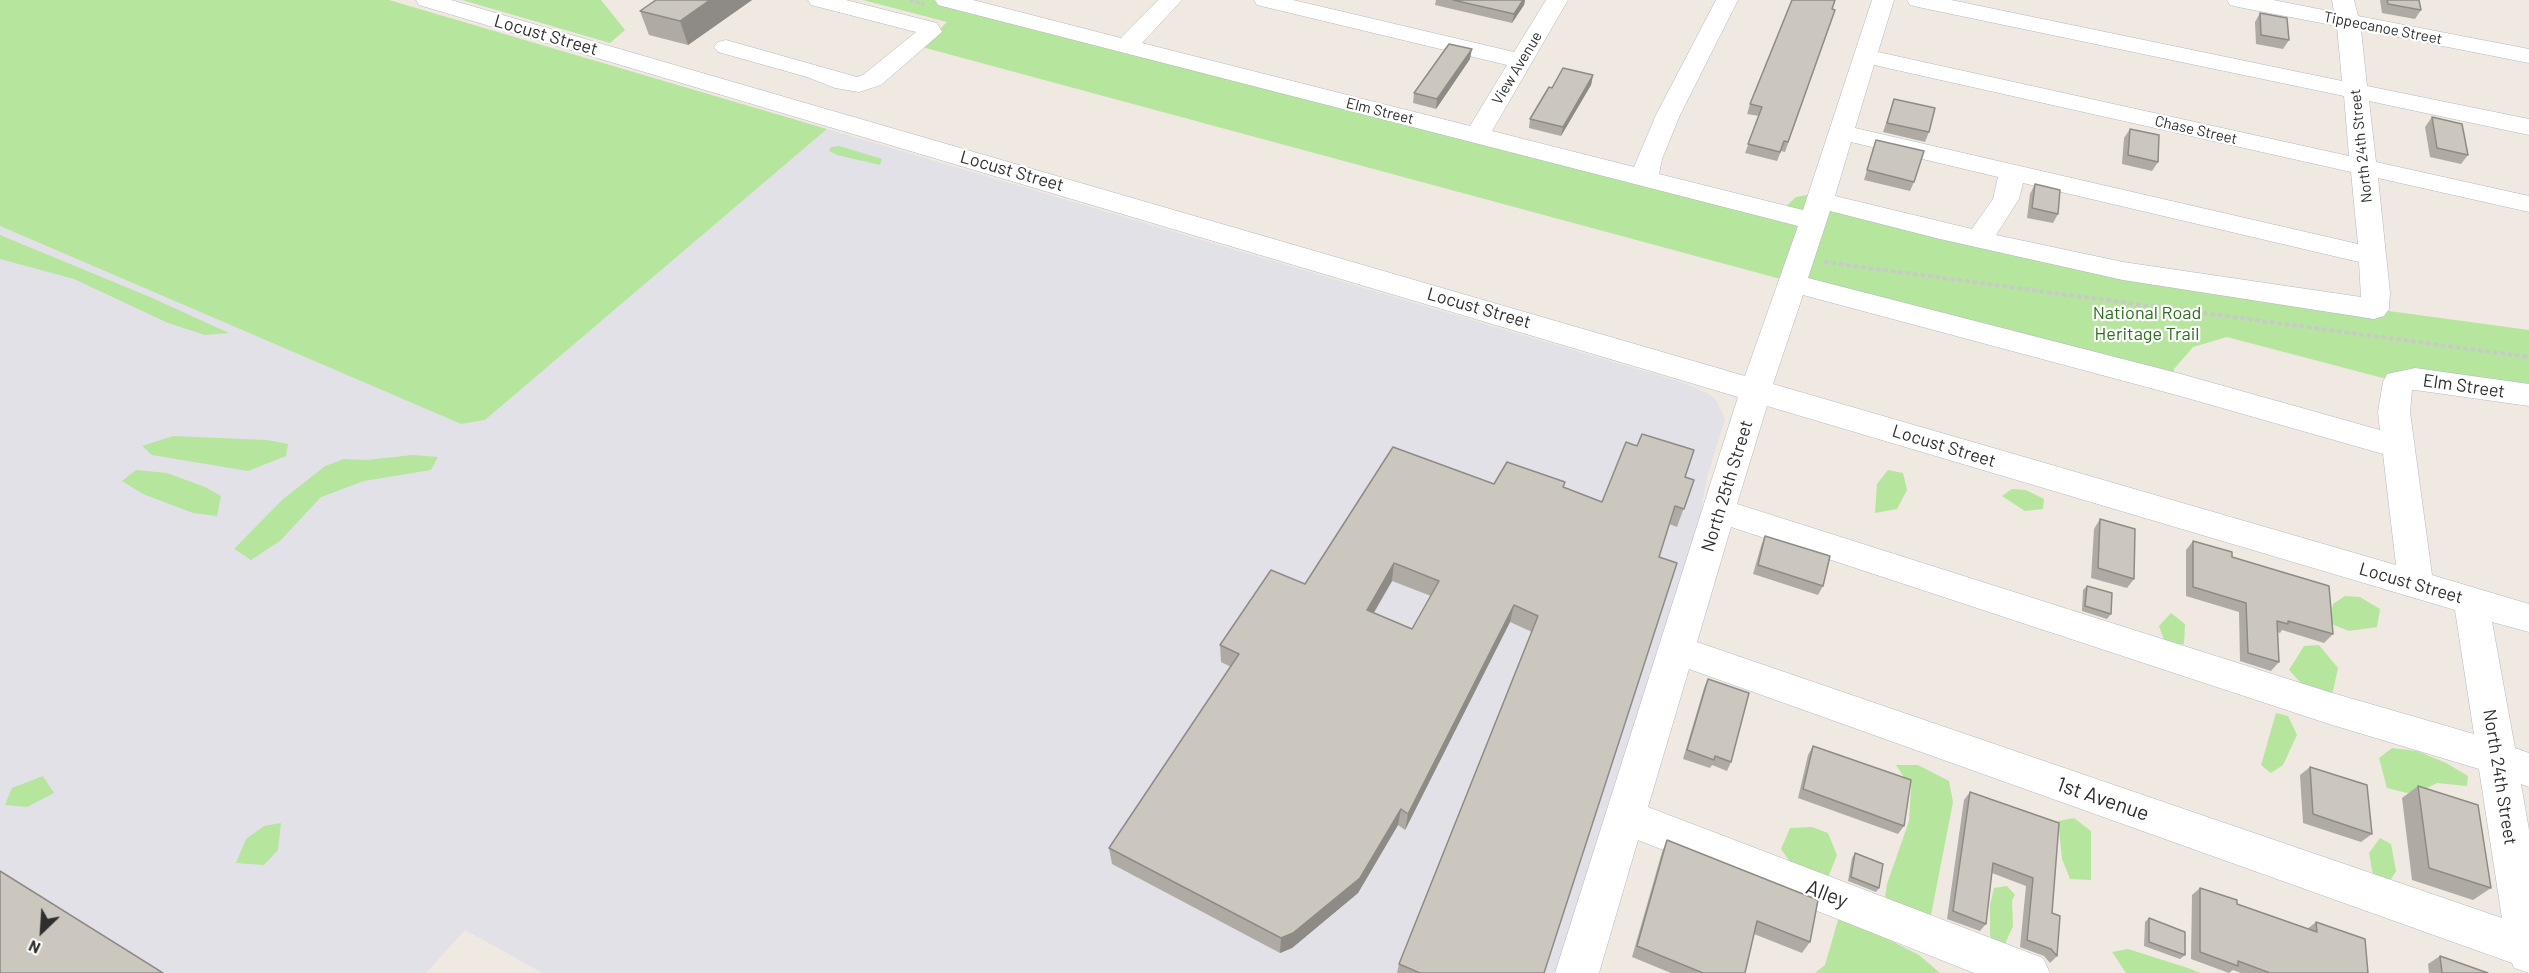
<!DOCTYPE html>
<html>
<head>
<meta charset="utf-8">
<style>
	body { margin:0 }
	#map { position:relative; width:2529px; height:973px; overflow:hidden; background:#efe9e1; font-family:Barlow,sans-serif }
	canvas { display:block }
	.north { position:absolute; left:12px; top:901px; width:60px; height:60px; -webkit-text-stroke:4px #fff; paint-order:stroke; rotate:205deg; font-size:16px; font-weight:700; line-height:24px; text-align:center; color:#2e2e2e }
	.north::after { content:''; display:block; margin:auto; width:21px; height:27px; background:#2e2e2e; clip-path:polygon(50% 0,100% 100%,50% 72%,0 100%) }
</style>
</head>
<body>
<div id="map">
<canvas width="2529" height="973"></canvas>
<div class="north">N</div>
</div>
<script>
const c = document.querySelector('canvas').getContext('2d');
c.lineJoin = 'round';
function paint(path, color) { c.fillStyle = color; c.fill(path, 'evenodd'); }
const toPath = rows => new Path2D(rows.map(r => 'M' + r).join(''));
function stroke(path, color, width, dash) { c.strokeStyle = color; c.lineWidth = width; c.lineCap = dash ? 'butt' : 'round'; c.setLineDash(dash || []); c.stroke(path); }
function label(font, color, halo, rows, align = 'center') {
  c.font = font + ' Barlow,sans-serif'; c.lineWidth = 4.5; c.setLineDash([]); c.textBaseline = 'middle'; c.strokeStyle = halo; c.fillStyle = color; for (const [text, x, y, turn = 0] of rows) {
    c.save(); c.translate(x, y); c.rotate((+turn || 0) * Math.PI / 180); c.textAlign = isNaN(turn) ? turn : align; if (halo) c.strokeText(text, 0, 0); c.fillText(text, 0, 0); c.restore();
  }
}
const industrial = toPath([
	[827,129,1684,383,1709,394,1716,400,1725,419,1707,477,1694,549,1559,973,543,973,465,930,426,973,0,973,0,226,461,424,485,420]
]);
const green = toPath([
	[0,0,389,0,827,129,485,420,461,424,0,226],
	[462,0,601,0,625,30,610,43],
	[863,0,946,0,1785,207,1796,197,1817,193,1940,231,2374,309,2529,330,2529,395,2398,382,2227,337,2193,347,2174,369,2173,380,1819,285,1777,278,922,47,947,22],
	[839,146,856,151,882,159,880,165,837,155,829,151,831,147],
	[0,235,150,297,229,333,205,335,168,323,74,279,0,259],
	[173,436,267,440,288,444,286,456,248,471,152,455,142,446],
	[413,455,438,457,431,470,364,481,321,497,280,541,251,560,234,549,282,500,325,466,344,459,366,460],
	[136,470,167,473,205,487,221,496,217,516,193,513,143,494,122,481],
	[1888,470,1903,473,1907,490,1897,509,1875,513,1877,484],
	[2012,489,2026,490,2044,499,2043,509,2025,511,2002,496],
	[2345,596,2360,597,2380,609,2377,627,2349,631,2329,623,2333,604],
	[2171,613,2185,624,2184,644,2166,645,2159,626],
	[2319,645,2338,668,2332,696,2309,692,2289,670,2304,646],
	[2276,713,2288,716,2297,735,2283,765,2271,773,2261,765],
	[2392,748,2417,751,2446,763,2468,776,2467,786,2437,783,2421,791,2407,793,2387,788,2379,758],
	[1896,765,1918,765,1949,781,1953,802,1931,915,1903,913,1885,898,1887,884,1909,821,1911,788],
	[43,776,54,793,27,807,5,805,12,788],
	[2074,818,2091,831,2091,880,2070,879,2062,859,2058,821],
	[281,823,278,850,264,865,236,863,246,839,264,826],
	[1812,827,1828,833,1837,855,1827,880,1801,877,1781,849,1790,828],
	[2380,838,2391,844,2396,871,2390,881,2373,875,2369,853],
	[2007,886,2015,895,2012,900,2013,926,2004,946,1996,951,1990,935,1990,905,1994,888],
	[1838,920,1858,924,1919,955,1940,973,1815,973,1825,965],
	[2128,949,2188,968,2201,973,2126,973,2112,952]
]);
const pathFar1 = toPath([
	[910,0,924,4]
]);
const path = toPath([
	[1824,262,2529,357]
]);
const minor = toPath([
	[416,0,451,0,1745,376,1798,226,938,5,935,0,973,0,1121,38,1158,0,1182,0,1142,43,1470,126,1507,65,1257,5,1254,0,1293,0,1514,52,1546,0,1568,0,1492,131,1634,167,1656,115,1716,0,1738,0,1680,115,1662,159,1659,174,1803,210,1872,0,1894,0,1878,52,2349,156,2344,96,1918,7,1910,5,1907,0,1951,0,2342,81,2337,26,2238,7,2230,5,2227,0,2273,0,2334,12,2332,0,2354,0,2358,16,2529,49,2529,63,2361,30,2367,86,2529,119,2529,135,2369,101,2376,162,2529,196,2529,212,2378,178,2390,293,2389,309,2384,316,2374,319,2123,280,1940,239,1830,211,1808,278,2181,374,2380,430,2378,412,2383,382,2387,374,2415,368,2529,384,2529,406,2415,390,2412,390,2410,412,2432,575,2529,604,2529,632,2492,622,2515,748,2529,753,2529,787,2521,784,2529,830,2529,973,2514,968,2512,963,1689,669,1648,807,2043,958,2050,973,1974,973,1638,840,1599,973,1555,973,1738,397,419,5,416,0],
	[1874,65,2351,172,2358,244,1855,128,1874,65],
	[1851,142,1998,177,1993,199,1972,229,1835,196,1851,142],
	[2023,183,2359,262,2361,297,2123,262,1996,235,2019,199,2023,183],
	[1803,295,2180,396,2383,454,2396,565,1773,384,1803,295],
	[1767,406,2455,610,2474,734,2329,692,1737,504,1767,406],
	[1731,527,2329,724,2479,769,2502,918,1697,642,1731,527],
	[808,0,846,0,937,23,942,32,881,85,859,92,835,88,807,77,718,52,714,47,718,42,726,40,857,77,863,75,916,32,811,5,808,0]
]);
const wall = toPath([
	[656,0,752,0,688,45,649,35,640,11],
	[1436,0,1525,0,1524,5,1512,23,1435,5],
	[2380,0,2419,0,2421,10,2415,19,2382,13],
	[1832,9,1835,10,1785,152,1781,151,1777,161,1745,153,1759,116,1747,114,1750,104],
	[2260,13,2289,40,2283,49,2256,44,2255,22],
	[1470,59,1436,109,1413,103,1414,93],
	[1593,75,1591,85,1561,136,1529,128,1530,119,1552,88],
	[1894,99,1929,132,1925,142,1883,132],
	[2432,117,2468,155,2461,164,2430,157,2425,127],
	[2130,129,2158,162,2152,171,2122,164,2124,138],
	[1876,140,1914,182,1910,191,1864,180],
	[2035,184,2058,214,2053,223,2027,218,2030,194],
	[1685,477,1694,480,1677,527,1669,524,1659,557,1544,973,1397,973,1399,964,1532,632,1510,622,1405,830,1398,825,1358,893,1292,948,1280,953,1112,864,1109,848,1231,667,1221,662,1220,645,1305,584,1494,484,1565,482,1564,487,1602,502],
	[1392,581,1431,596,1412,629,1374,613],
	[2100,519,2134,579,2127,588,2091,578,2094,529],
	[1765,536,1823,586,1818,595,1753,574,1761,546],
	[2193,541,2232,557,2333,634,2324,643,2282,630,2280,633,2277,632,2279,662,2271,671,2240,661,2239,612,2186,596,2186,550],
	[2087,586,2111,614,2107,619,2082,611,2083,590],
	[1708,679,1731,762,1727,771,1712,765,1710,768,1683,759,1704,688],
	[1813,746,1904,826,1898,834,1798,798,1808,755],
	[2310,767,2372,834,2361,842,2303,823,2300,775],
	[2418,786,2491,888,2473,900,2412,880,2402,798],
	[1970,792,2059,823,2052,913,2057,956,2050,963,2044,956,2020,947,2026,886,1992,873,1986,924,1980,931,1947,919,1964,800],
	[1667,840,1810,942,1802,953,1754,934,1745,973,1671,973,1632,957,1662,852],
	[1855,853,1879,888,1876,892,1848,881,1852,858],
	[2200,888,2237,904,2307,929,2316,922,2368,973,2241,973,2233,970,2229,973,2191,959,2192,895],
	[2149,918,2185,955,2180,959,2144,946,2145,922],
	[2440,956,2488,973,2429,973,2428,964]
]);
const shadedWall = toPath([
	[710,0,752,0,688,45,680,21],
	[1523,0,1525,0,1524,5,1512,23,1514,14],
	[1472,49,1470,59,1436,109,1437,99],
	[1593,75,1591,85,1561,136,1563,127],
	[1394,563,1392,581,1365,627,1367,610],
	[1514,605,1510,622,1405,830,1408,814],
	[1401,809,1398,825,1358,893,1292,948,1280,953,1281,938]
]);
const building = toPath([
	[656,0,710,0,680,21,640,11,656,0],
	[1453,0,1523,0,1514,14,1453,0],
	[1792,0,1835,0,1832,9,1835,10,1788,142,1784,141,1780,152,1748,144,1762,107,1750,104,1792,0],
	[2387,0,2419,0,2421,10,2388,4,2387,0],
	[2260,13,2287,18,2289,40,2261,35,2260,13],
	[1449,44,1472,49,1437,99,1414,93,1449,44],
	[1563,68,1593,75,1563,127,1530,119,1549,87,1552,88,1563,68],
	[1894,99,1935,108,1929,132,1887,123,1894,99],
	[2432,117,2462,124,2468,155,2437,148,2432,117],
	[2130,129,2159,135,2158,162,2128,155,2130,129],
	[1876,140,1924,151,1914,182,1867,170,1876,140],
	[2035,184,2060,190,2058,214,2032,208,2035,184],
	[1642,434,1694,450,1685,477,1694,480,1684,509,1675,506,1659,557,1677,563,1544,973,1420,973,1399,964,1538,616,1514,605,1408,814,1401,809,1360,878,1293,933,1281,938,1109,848,1239,654,1220,645,1271,570,1305,584,1393,447,1494,484,1507,462,1565,482,1563,487,1602,502,1626,442,1637,446,1642,434],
	[1394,563,1439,581,1412,629,1367,610,1394,563],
	[2100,519,2135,529,2134,579,2098,568,2100,519],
	[1765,536,1830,556,1823,586,1758,565,1765,536],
	[2193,541,2232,552,2232,557,2329,586,2333,634,2288,621,2288,624,2277,621,2279,662,2248,653,2246,603,2193,587,2193,541],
	[2087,586,2112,593,2111,614,2085,606,2087,586],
	[1708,679,1749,693,1731,762,1715,756,1714,760,1687,750,1708,679],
	[1813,746,1911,780,1904,826,1803,789,1813,746],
	[2310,767,2367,785,2372,834,2313,814,2310,767],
	[2418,786,2478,805,2491,888,2429,868,2418,786],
	[1970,792,2059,823,2052,913,2060,916,2057,956,2051,949,2027,940,2033,878,1993,863,1986,924,1953,911,1970,792],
	[1667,840,1818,900,1810,942,1757,921,1745,973,1703,973,1637,946,1667,840],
	[1855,853,1883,864,1879,888,1851,877,1855,853],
	[0,871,163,973,0,973,0,871],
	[2200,888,2237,900,2237,904,2317,932,2316,922,2365,939,2368,973,2270,973,2238,961,2238,966,2200,952,2200,888],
	[2149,918,2185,932,2185,955,2149,942,2149,918],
	[2440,956,2488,973,2442,973,2440,956]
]);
const farStreetnames = [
	["Tippecanoe Street",2383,28,11],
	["View Avenue",1517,68,-59],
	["Elm Street",1380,111,14],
	["Chase Street",2196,130,13],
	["North 24th Street",2361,146,-96]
];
const streetNames = [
	["Locust Street",546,35,16],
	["Locust Street",1012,171,16],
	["Locust Street",1479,308,16],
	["Elm Street",2464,386,8],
	["Locust Street",1944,446,17],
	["North 25th Street",1727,486,-73],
	["Locust Street",2411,583,16],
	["North 24th Street",2500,777,81]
];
const parkNames = [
	["National Road",2147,313],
	["Heritage Trail",2147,334]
];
const nearStreetnames = [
	["1st Avenue",2103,799,19],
	["Alley",1827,894,21]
];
paint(industrial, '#e3e1e8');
paint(green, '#b6e59e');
stroke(minor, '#b4b7c1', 1);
stroke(pathFar1, '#c9c9c9', 3, [4, 2]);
stroke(path, '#c9c9c9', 4, [4.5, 3]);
paint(minor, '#fff');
paint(wall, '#afaba4');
paint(shadedWall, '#8e8b86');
paint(building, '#cbc7bf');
stroke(building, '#8e8b86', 1.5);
label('15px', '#2e2e2e', '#fff', farStreetnames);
label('18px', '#2e2e2e', '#fff', streetNames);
label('18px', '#2c6e1b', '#fff', parkNames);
label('21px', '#2e2e2e', '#fff', nearStreetnames);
</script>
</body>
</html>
